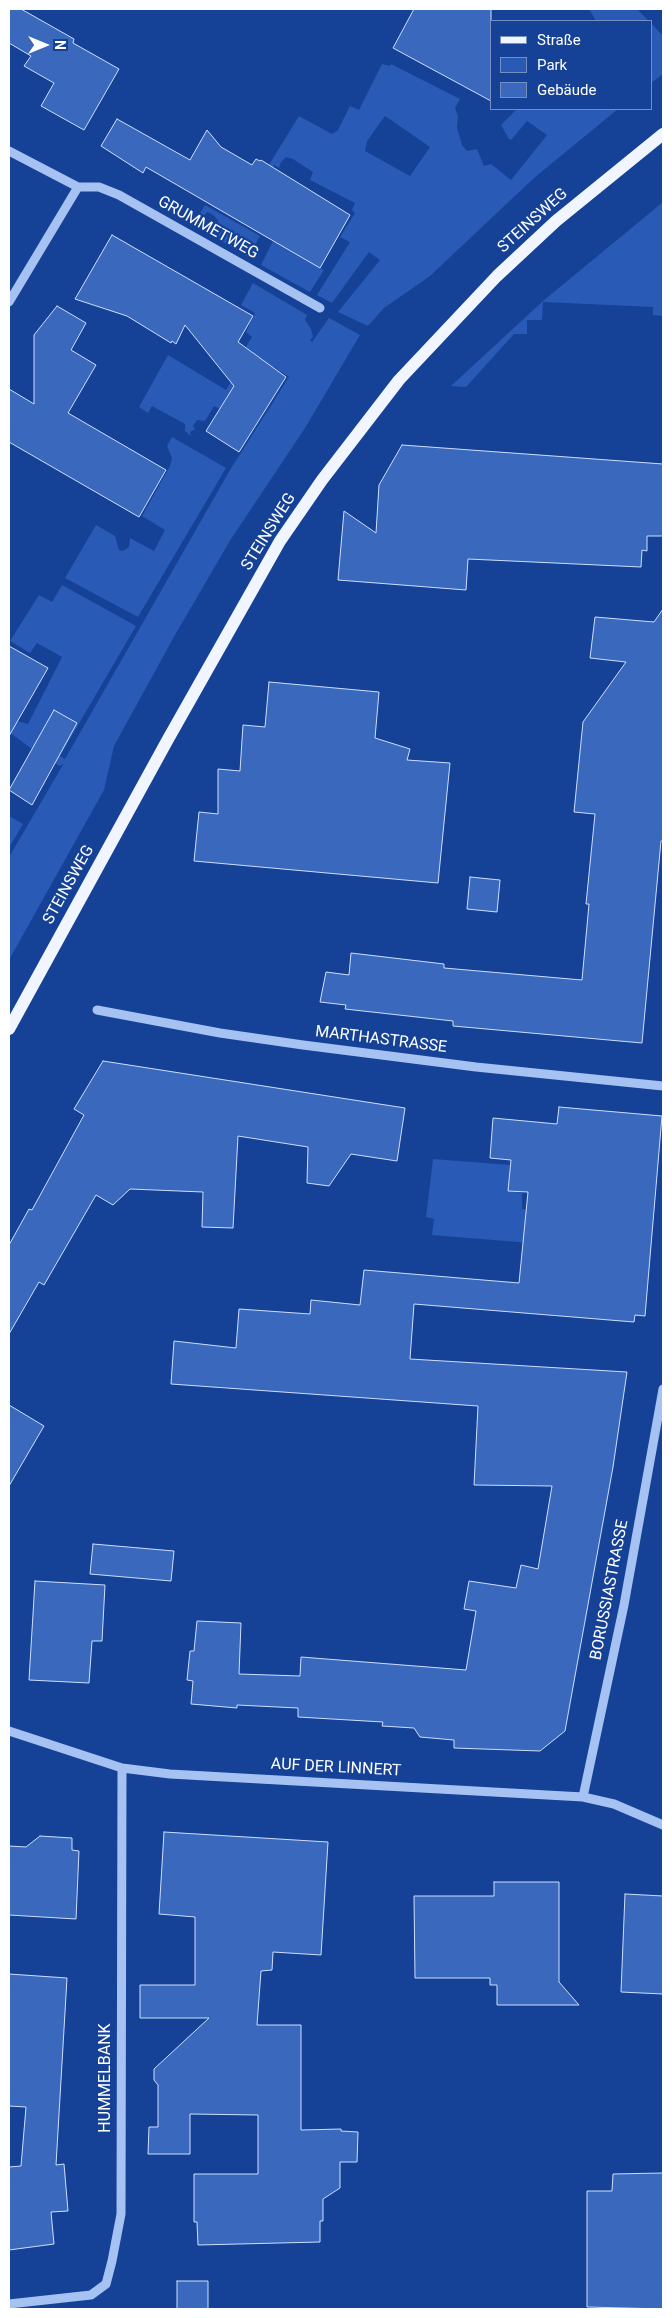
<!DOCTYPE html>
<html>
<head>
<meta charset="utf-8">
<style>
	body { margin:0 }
	#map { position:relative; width:672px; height:2318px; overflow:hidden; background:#154297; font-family:Roboto,sans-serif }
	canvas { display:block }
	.frame { position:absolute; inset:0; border:10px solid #fff; pointer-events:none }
	.legend { position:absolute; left:490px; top:20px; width:162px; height:90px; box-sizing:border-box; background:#154297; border:1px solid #738ec1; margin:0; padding:6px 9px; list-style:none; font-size:15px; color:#fff }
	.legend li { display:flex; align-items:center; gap:10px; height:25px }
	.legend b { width:25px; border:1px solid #738ec1 }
	.north { position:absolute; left:20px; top:20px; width:50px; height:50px; -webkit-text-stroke:4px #154297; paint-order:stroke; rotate:90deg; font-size:14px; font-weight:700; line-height:20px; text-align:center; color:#fff }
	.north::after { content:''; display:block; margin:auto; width:18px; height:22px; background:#fff; clip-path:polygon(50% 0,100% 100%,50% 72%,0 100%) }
</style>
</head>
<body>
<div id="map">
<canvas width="672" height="2318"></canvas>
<div class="frame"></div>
<ul class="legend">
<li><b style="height:6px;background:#f1f5ff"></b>Straße</li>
<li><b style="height:14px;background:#285ab6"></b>Park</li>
<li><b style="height:14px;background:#3968bc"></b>Gebäude</li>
</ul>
<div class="north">N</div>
</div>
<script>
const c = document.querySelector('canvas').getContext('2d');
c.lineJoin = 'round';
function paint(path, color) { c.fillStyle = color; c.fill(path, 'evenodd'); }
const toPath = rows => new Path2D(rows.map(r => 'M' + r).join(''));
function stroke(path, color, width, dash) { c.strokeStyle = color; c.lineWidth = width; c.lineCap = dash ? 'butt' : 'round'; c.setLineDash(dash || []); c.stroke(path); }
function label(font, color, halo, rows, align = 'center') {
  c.font = font + ' Roboto,sans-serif'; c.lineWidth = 4.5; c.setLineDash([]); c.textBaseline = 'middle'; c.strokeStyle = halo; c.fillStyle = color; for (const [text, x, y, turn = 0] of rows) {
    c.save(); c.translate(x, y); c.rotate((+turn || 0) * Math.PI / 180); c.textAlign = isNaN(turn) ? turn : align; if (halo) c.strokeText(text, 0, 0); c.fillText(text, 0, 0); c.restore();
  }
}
const green = toPath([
	[589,9,637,9,649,21,596,21],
	[651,23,663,36,663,74,651,83],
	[382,64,390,66,391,64,460,99,455,108,458,116,457,128,462,145,467,151,477,149,484,166,491,164,511,180,547,135,527,121,511,140,509,139,501,125,517,109,618,109,534,178,430,276,384,308,368,326,338,312,380,260,369,252,332,303,317,295,350,242,340,237,355,213,352,210,355,203,310,180,313,172,293,159,286,157,281,162,279,168,274,165,272,170,267,168,299,116,332,134,338,130,350,106,359,110],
	[385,116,430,147,410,176,365,151,367,141],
	[663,202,663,316,653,315,653,307,543,302,542,320,527,320,527,334,514,334,466,387,451,386,543,301],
	[205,205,260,236,248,257,213,236,217,230,218,220,212,214,207,212,196,227,193,225],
	[273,241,324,270,310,292,261,265],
	[253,283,307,315,305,320,311,329,313,337,310,340,312,342,329,318,360,335,305,428,231,539,175,635,114,746,104,790,9,960,9,857,64,763,60,766,32,749,9,732,9,719,28,724,62,657,37,643,30,653,10,641,39,595,52,602,62,585,136,626,60,756,65,759,230,470,289,377,274,367,222,410,214,406,205,421,197,420,193,426,195,429,190,432,191,436,185,431,185,424,152,406,148,413,139,407,168,355,226,390,247,353,244,350,252,337,246,332,255,313,241,305],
	[172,437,226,468,138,617,65,578,96,525,115,536,119,550,123,551,129,547,130,538,154,551,165,530,142,516,170,466,172,458,167,446],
	[9,816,23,824,9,848],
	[433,1159,510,1165,509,1191,522,1193,522,1209,532,1210,530,1243,432,1235,434,1219,426,1217]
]);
const building = toPath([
	[9,9,21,9,74,39,73,43,119,69,84,130,41,106,54,83,24,66,31,56,9,43,9,9],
	[414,9,491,9,491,101,393,48,414,9],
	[117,119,190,160,207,130,221,147,252,165,256,159,260,161,261,160,350,215,320,268,146,167,143,173,101,146,117,119],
	[112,235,253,316,238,342,286,377,239,452,206,431,234,386,185,325,176,344,172,341,171,343,127,316,75,299,112,235],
	[57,306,86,323,71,350,96,365,68,413,166,470,139,517,9,442,9,389,34,404,34,335,57,306],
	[402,445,663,464,663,536,647,536,647,551,642,550,641,567,468,559,466,590,338,580,344,511,376,533,379,485,402,445],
	[663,609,663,841,661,841,642,1043,453,1026,453,1021,345,1009,346,1005,320,1002,326,972,349,975,351,953,444,964,444,968,582,980,589,904,586,904,595,814,574,812,583,722,626,662,590,658,595,617,654,622,663,609],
	[9,646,48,668,9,736,9,646],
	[269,682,379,692,375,738,410,749,407,760,450,763,438,883,194,861,199,812,218,814,218,769,240,771,243,725,265,727,269,682],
	[54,710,77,723,32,805,9,790,54,710],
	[470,877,500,880,497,912,467,909,470,877],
	[103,1061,405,1108,397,1161,351,1154,329,1186,307,1183,308,1147,238,1136,233,1228,202,1227,203,1192,130,1189,113,1205,96,1195,44,1285,39,1282,9,1334,9,1245,29,1209,32,1210,84,1115,74,1109,103,1061],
	[559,1107,662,1116,645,1316,635,1315,634,1322,414,1304,410,1359,627,1372,613,1467,565,1731,540,1751,454,1748,454,1740,420,1737,414,1728,382,1726,383,1722,298,1717,298,1708,237,1705,237,1708,191,1704,193,1681,187,1680,190,1651,194,1651,197,1621,241,1623,239,1674,300,1676,301,1657,466,1670,476,1611,464,1609,469,1581,516,1588,521,1565,538,1569,552,1486,474,1485,478,1406,171,1384,174,1341,236,1348,239,1309,310,1314,311,1300,360,1305,364,1270,519,1283,528,1192,508,1191,511,1160,490,1158,493,1118,557,1124,559,1107],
	[9,1405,44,1426,9,1486,9,1405],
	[93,1544,174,1551,171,1581,90,1574,93,1544],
	[35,1581,105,1585,102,1641,92,1641,89,1683,29,1680,35,1581],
	[164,1832,328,1842,321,1955,273,1952,272,1970,261,1971,257,2025,301,2025,301,2130,341,2129,341,2131,358,2132,357,2162,340,2162,340,2188,323,2199,323,2221,320,2221,320,2242,198,2245,197,2222,194,2222,194,2174,258,2174,258,2115,190,2114,190,2154,148,2154,149,2127,158,2127,158,2085,154,2080,154,2069,209,2018,140,2018,140,1985,195,1985,195,1917,159,1914,164,1832],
	[40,1836,72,1838,72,1850,79,1851,76,1919,9,1915,9,1846,26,1847,40,1836],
	[494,1882,559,1882,559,1982,579,2005,497,2005,497,1985,490,1985,490,1978,415,1978,414,1896,494,1896,494,1882],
	[625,1894,663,1896,663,1994,621,1992,625,1894],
	[9,1974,67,1978,56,2165,64,2164,68,2211,51,2212,54,2244,9,2250,9,2167,21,2166,26,2107,9,2106,9,1974],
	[663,2173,663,2309,587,2307,587,2191,612,2191,613,2174,663,2173],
	[177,2281,208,2281,208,2309,177,2309,177,2281]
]);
const minor = toPath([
	[9,151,78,187,99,187,119,195,320,308],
	[9,302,78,187],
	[97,1010,220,1033,303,1045,476,1067,663,1086],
	[9,1731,122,1768,170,1774,583,1797,614,1804,663,1825],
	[583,1797,624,1605,663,1389],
	[9,2304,91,2295,106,2284,112,2261,121,2214,122,1768]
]);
const major = toPath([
	[9,1029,167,741,280,541,322,480,399,380,497,276,556,221,663,134]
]);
const streetNames = [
	["STEINSWEG",533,221,-42],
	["GRUMMETWEG",208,228,29],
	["STEINSWEG",269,532,-58],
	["STEINSWEG",69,885,-61],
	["MARTHASTRASSE",381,1040,7],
	["BORUSSIASTRASSE",610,1590,-79],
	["AUF DER LINNERT",336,1768,3],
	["HUMMELBANK",106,2078,-90]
];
paint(green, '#285ab6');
paint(building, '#3968bc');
stroke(building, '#cedffc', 1);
stroke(minor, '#a6c2f2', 9);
stroke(major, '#f1f5ff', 12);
label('16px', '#fff', '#154297', streetNames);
</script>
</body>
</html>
